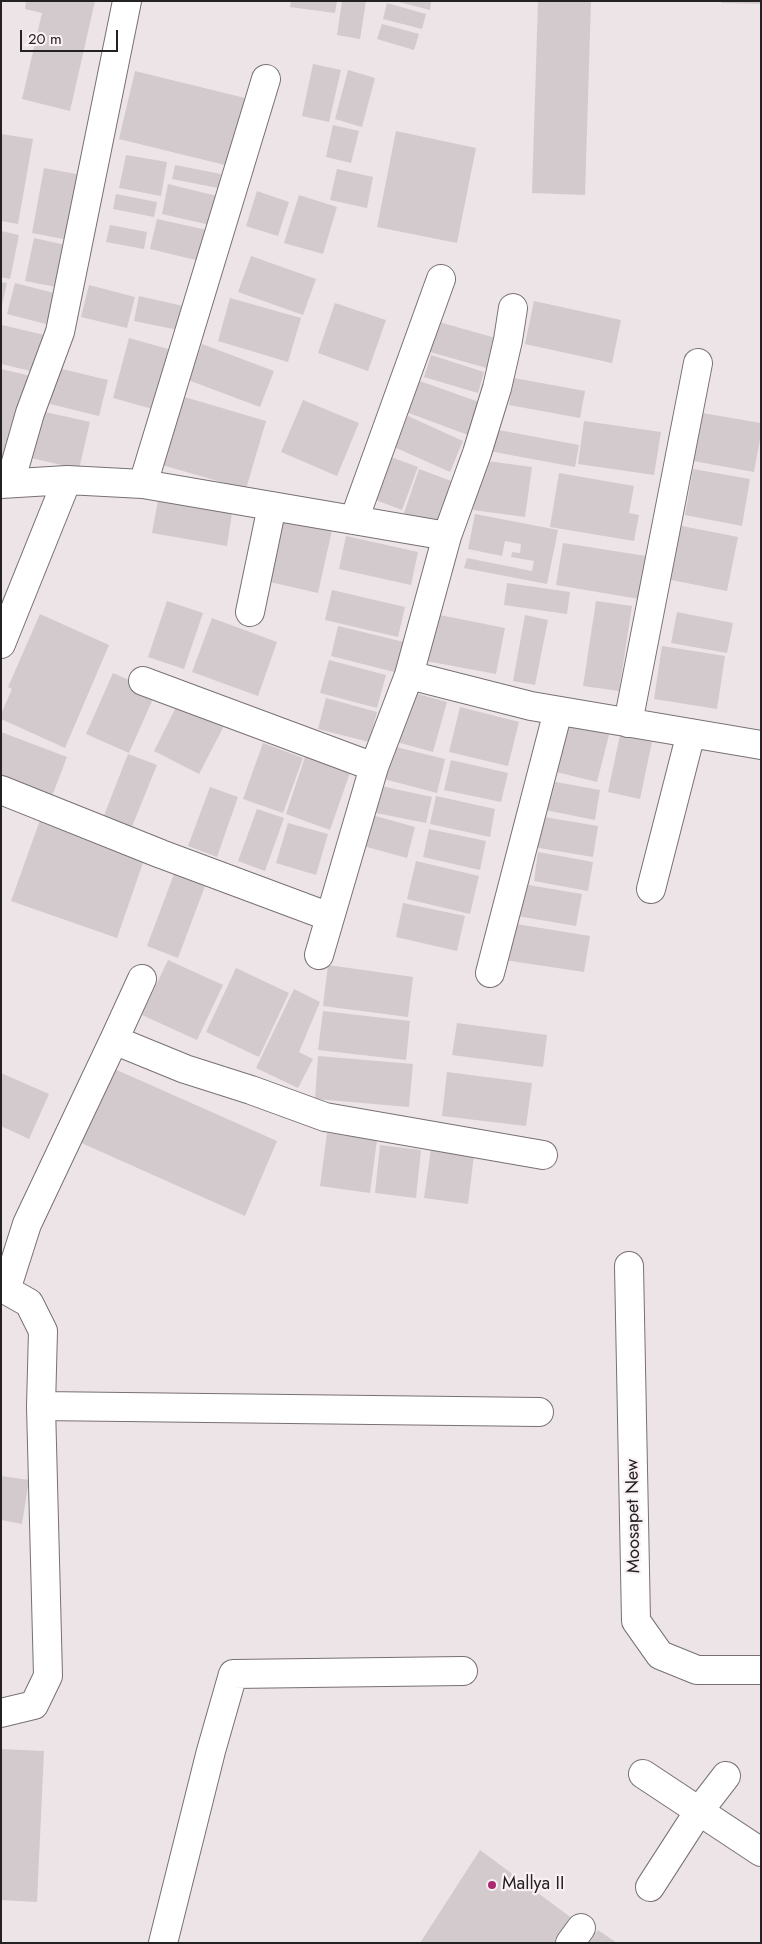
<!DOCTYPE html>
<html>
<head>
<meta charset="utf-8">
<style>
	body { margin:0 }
	#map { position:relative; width:762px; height:1944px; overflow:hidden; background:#ede4e7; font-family:Jost,sans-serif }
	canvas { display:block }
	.frame { position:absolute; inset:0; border:2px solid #242122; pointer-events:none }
	.scale { position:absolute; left:20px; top:30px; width:98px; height:22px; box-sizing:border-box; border:2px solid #242122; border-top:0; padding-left:6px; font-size:15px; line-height:18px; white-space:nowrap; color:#242122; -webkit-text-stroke:4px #faf1f4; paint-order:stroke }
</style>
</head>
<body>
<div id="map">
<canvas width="762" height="1944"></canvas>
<div class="frame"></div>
<div class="scale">20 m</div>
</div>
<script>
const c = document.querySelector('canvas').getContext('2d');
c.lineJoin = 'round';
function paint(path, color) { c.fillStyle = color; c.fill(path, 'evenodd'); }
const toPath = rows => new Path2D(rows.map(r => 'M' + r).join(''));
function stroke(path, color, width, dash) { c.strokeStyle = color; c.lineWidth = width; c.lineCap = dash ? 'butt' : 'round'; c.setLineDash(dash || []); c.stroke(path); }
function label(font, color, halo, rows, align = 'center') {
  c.font = font + ' Jost,sans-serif'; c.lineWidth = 4.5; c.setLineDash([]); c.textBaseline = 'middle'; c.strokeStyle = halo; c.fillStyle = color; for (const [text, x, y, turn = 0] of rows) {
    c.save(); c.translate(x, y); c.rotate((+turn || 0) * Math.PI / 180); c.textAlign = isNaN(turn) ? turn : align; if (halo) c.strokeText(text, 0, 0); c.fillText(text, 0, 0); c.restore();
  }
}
const building = toPath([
	[26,1,95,1,70,111,22,99,42,13,25,9],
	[291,1,337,1,335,13,290,7],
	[342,1,366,1,360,39,337,35],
	[395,1,431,1,430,10],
	[538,1,591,1,585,195,532,193],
	[721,1,761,1,761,4,721,3],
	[387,3,426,14,422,29,383,19],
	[382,24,419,34,414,50,377,39],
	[313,64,341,70,329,122,302,116],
	[348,70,375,78,362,127,335,119],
	[135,71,249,99,233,167,119,139],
	[333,125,359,131,351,163,326,157],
	[396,131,476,148,457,243,377,227],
	[1,134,33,139,18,224,1,221],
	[126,155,167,162,161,196,119,188],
	[175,165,221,174,218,188,172,179],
	[44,168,87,176,74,241,32,233],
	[337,169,373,177,367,208,330,200],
	[168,184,217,196,210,225,162,214],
	[257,191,289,202,278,236,246,226],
	[116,194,157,202,154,217,113,209],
	[299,195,337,207,323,254,284,243],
	[157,219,207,230,200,261,150,249],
	[110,225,147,232,144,249,106,242],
	[1,231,19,235,10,279,1,277],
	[34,238,70,246,61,288,25,281],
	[251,256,316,279,303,315,238,292],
	[1,282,7,283,2,305,1,305],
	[15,283,58,294,50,325,7,314],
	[89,285,135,297,127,328,81,317],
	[139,296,183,306,178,330,134,321],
	[230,298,301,318,288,362,218,341],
	[534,301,621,320,612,363,525,344],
	[335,303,386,320,368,371,318,353],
	[439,322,499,339,490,369,430,352],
	[2,325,44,335,35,372,1,364],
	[129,338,172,350,156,410,113,398],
	[202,344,274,371,260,407,188,380],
	[431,355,484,372,478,393,424,377],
	[58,368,108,380,99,416,50,404],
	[1,369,31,376,1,464],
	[514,378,585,391,580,418,509,405],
	[417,380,479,402,468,435,406,412],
	[181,396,266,421,246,489,162,465],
	[303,400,359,423,337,476,281,452],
	[41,411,90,422,79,469,31,458],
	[702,413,761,423,761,434,754,472,693,461],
	[408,416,463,441,450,472,394,447],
	[584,421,661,432,654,475,578,464],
	[493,429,579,445,575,467,489,451],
	[380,453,418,467,402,510,365,496],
	[480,460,532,467,525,517,473,510],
	[419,469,462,485,447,527,404,513],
	[693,469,750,479,742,526,685,515],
	[559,473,634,486,629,513,639,515,634,541,550,527],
	[158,500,232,513,227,546,152,533],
	[475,514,558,530,547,584,464,568,467,558,532,571,534,561,511,557,512,552,520,553,521,544,505,541,502,556,468,549],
	[284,519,332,530,318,593,270,582],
	[677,525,738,537,727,591,666,579],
	[346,536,418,552,411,585,339,569],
	[563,543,646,556,639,599,556,585],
	[507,583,570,592,567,614,504,605],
	[332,590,405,607,398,637,325,620],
	[167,601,203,613,184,669,148,657],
	[596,601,632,606,619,691,583,686],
	[677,612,733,623,727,653,671,643],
	[40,614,109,645,65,748,1,719,1,714,12,689,8,687],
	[435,614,505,628,496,674,426,661],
	[525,615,548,620,535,685,513,681],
	[212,618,277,642,258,696,192,672],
	[338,626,404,642,398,673,331,656],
	[662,646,725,656,717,709,654,699],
	[329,660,386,675,377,708,320,693],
	[113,673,156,692,129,753,86,734],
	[407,691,447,702,433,752,393,741],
	[326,698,377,712,369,742,318,729],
	[178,703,224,726,199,774,154,751],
	[460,707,519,722,508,766,449,752],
	[565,720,610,731,597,782,552,771],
	[1,732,67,757,49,804,1,786],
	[620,735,652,742,640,799,608,792],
	[263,743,303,758,283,813,243,799],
	[388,745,445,759,437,793,380,778],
	[307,751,352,767,330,830,286,814],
	[128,754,157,765,131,829,103,818],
	[451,760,508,773,501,802,444,790],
	[545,780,600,790,595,820,540,809],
	[381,786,432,797,426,823,376,813],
	[210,787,238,797,217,857,188,846],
	[436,796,495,809,490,837,430,824],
	[257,809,284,818,265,871,238,861],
	[365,813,415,827,407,858,356,844],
	[538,816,598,826,593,857,533,847],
	[40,820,145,857,117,938,11,901],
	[288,823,328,834,316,875,276,863],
	[429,829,486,841,480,870,423,857],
	[538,852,593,862,588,891,534,881],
	[416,861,479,876,470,914,407,899],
	[177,866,208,878,178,958,147,946],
	[522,884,582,894,576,926,517,916],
	[403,903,465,916,457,951,396,937],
	[510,923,590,936,584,972,504,960],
	[168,960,223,985,197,1040,142,1015],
	[328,965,413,977,408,1017,323,1006],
	[236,968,289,993,259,1057,206,1032],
	[294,989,320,1002,299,1052,313,1059,298,1088,256,1068],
	[323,1011,410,1021,406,1060,318,1050],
	[457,1023,547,1035,543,1067,452,1055],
	[318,1056,413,1064,409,1107,315,1099],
	[110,1067,277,1141,245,1216,77,1141],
	[447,1072,532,1083,526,1126,442,1116],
	[1,1073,49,1094,29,1139,1,1126],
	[327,1133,377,1140,370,1193,320,1186],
	[380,1145,421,1150,416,1198,375,1193],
	[431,1149,474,1155,468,1204,424,1198],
	[1,1476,29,1480,22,1524,1,1520],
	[1,1749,44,1751,37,1902,1,1900],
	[480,1850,573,1919,556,1943,420,1943],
	[598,1930,617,1943,589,1943]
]);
const minor = toPath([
	[10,483,30,413,60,332,127,1],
	[1,484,67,480,143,484,447,536,409,675,531,706,761,745],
	[143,484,266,79],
	[354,520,441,279],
	[447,536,477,453,497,388,508,340,513,308],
	[250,612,272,506],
	[1,644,67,480],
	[143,681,374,767],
	[628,723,698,363],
	[1,790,161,854,330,917],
	[651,889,691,733],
	[319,955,374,767,409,675],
	[490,973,558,711],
	[114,1040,142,979],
	[629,1266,636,1621,660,1655,697,1670,761,1670],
	[41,1406,539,1412],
	[1,1713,34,1705,48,1676,41,1406,43,1331,29,1303,6,1290,27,1224,114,1040,185,1069,251,1090,325,1117,543,1155],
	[643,1774,761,1852],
	[650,1887,699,1811,726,1776],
	[163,1943,211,1751,233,1674,463,1671],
	[570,1943,581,1928]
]);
const markers = [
	[492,1885,5,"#ad276e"]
];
const streetNames = [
	["Moosapet New",634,1516,-91]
];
const poiNames = [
	["Mallya II",502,1885]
];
paint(building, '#d3cacd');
stroke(minor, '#787073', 30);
stroke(minor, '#fff', 28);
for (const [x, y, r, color] of markers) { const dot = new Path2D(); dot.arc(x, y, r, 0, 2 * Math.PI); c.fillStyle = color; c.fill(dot); stroke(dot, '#faf1f4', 2); }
label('18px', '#242122', '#faf1f4', streetNames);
label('18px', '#242122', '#faf1f4', poiNames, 'left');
</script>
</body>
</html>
